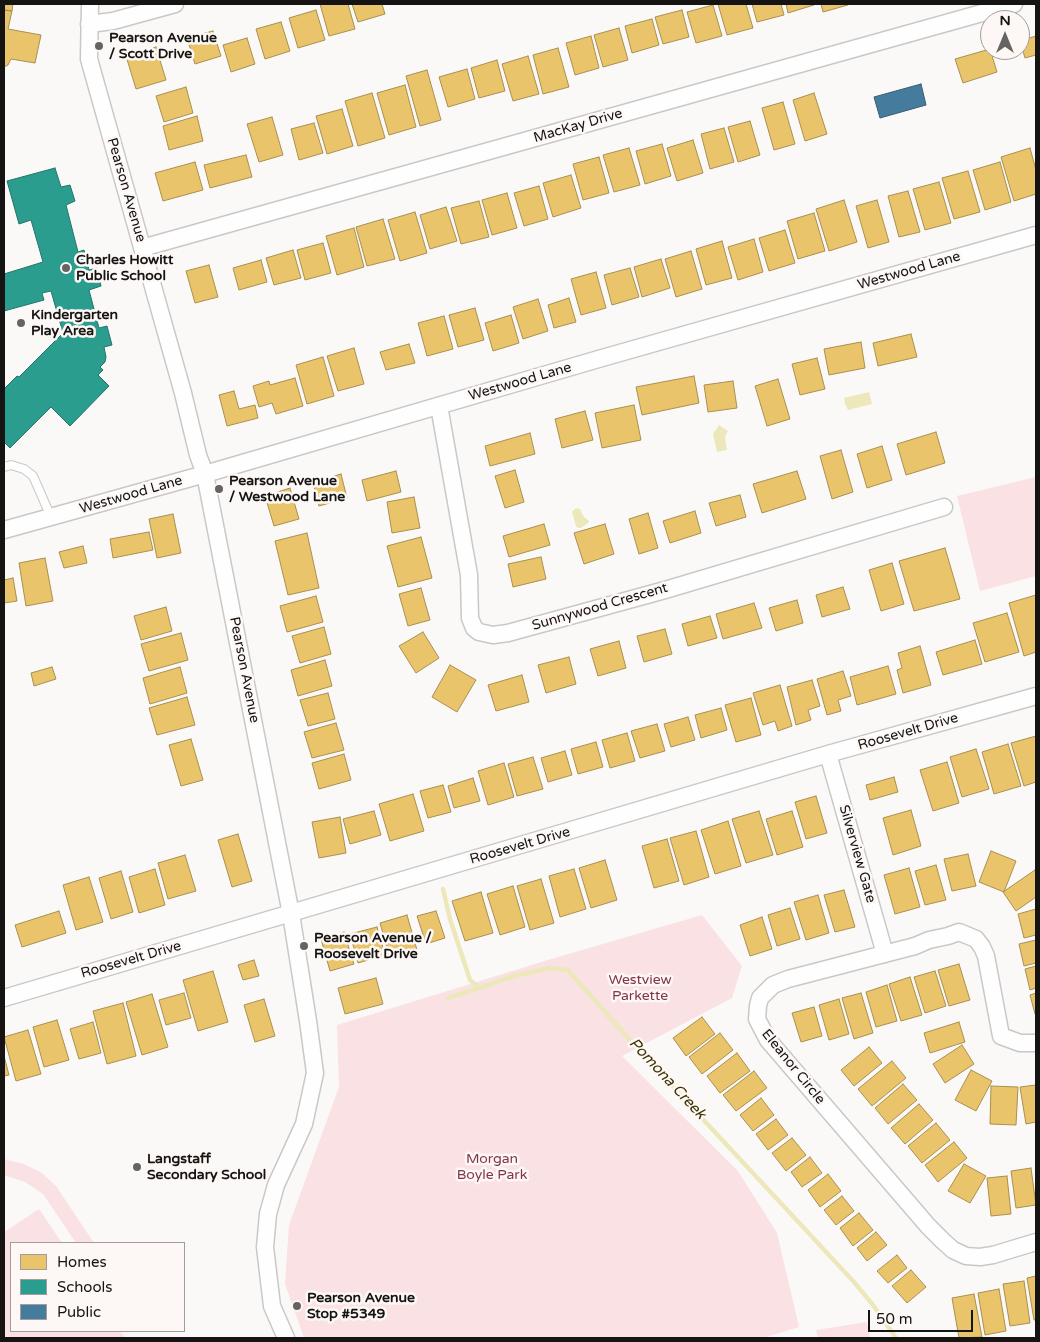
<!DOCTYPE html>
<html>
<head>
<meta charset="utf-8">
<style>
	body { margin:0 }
	#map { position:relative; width:1040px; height:1342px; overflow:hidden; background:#fbf9f7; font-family:"Varela Round",sans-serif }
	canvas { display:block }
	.frame { position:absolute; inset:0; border:5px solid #151413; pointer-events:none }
	.legend { position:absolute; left:10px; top:1242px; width:175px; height:90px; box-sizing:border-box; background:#fdf8f5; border:1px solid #a09d9b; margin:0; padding:6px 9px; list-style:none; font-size:15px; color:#151413 }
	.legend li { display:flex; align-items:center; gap:10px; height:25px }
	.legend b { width:25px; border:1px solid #a09d9b }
	.north { position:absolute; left:980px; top:10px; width:50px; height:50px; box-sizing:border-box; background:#fdf8f5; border:1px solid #a09d9b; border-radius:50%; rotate:0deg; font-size:14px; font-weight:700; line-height:20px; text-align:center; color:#151413 }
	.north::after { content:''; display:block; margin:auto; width:18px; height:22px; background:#666463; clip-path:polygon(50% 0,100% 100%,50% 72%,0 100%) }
	.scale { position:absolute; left:868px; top:1310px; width:105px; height:22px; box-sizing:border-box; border:2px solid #151413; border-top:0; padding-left:6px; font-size:15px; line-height:18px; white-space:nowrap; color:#151413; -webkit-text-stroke:4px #fdf8f5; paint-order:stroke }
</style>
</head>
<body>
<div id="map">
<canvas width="1040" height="1342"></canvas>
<div class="frame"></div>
<ul class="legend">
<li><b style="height:14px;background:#e9c46a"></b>Homes</li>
<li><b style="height:14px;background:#2a9d8f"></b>Schools</li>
<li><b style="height:14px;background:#457b9d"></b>Public</li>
</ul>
<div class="north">N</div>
<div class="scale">50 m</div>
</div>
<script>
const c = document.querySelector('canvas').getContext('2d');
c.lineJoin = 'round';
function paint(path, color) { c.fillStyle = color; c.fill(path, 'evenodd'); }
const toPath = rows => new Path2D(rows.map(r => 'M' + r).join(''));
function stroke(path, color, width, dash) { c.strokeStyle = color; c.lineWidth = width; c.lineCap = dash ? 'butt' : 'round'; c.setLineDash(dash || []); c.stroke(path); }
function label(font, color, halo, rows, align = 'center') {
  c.font = font + ' "Varela Round",sans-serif'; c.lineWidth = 5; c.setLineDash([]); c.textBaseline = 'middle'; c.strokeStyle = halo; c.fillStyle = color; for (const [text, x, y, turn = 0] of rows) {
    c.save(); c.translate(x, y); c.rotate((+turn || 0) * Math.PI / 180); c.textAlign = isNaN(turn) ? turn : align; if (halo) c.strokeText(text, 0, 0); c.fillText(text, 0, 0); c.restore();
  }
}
const green = toPath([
	[1036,477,1036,576,980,591,957,496],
	[702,915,742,966,732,998,622,1056,738,1171,777,1233,799,1327,763,1338,304,1338,285,1284,289,1225,339,1087,337,1025,548,960],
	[4,1159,24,1164,42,1173,56,1186,94,1243,76,1243,43,1194,25,1182,4,1175],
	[39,1209,62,1243,11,1243,11,1331,120,1331,125,1338,4,1338,4,1232],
	[867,1322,870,1338,818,1338,816,1330]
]);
const water = toPath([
	[869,392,872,404,848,410,845,404,844,398],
	[719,425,728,431,725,437,727,450,717,452,713,434],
	[576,508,580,509,584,517,589,521,588,523,581,528,578,528,576,526,572,512]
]);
const homes = toPath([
	[4,4,13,4,12,11,4,10,4,4],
	[320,4,348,4,355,29,329,36,320,4],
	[352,4,382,4,385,14,358,22,352,4],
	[718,4,746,4,753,28,727,35,718,4],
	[752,4,781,4,784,15,757,22,752,4],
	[786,4,814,4,814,5,788,13,786,4],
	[821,4,847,4,848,5,823,12,821,4],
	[713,5,722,36,696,43,687,12,713,5],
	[4,10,12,11,8,29,41,35,35,63,11,59,8,65,4,67,4,10],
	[316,10,325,40,298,48,289,18,316,10],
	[682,10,689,37,663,44,655,17,682,10],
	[652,19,659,45,632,53,625,26,652,19],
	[281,22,290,51,265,59,256,29,281,22],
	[619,28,628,60,603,67,594,35,619,28],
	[213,31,221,56,195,64,187,38,213,31],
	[591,36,599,68,575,75,566,43,591,36],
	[1036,36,1036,55,1025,58,1020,41,1036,36],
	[247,38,255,64,231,72,223,45,247,38],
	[156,47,166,80,136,89,126,56,156,47],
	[558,48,569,87,543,94,533,55,558,48],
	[990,49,997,72,963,83,955,59,990,49],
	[528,56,539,94,513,101,502,64,528,56],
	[497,60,505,91,479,98,471,68,497,60],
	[467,69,475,99,448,107,439,77,467,69],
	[427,70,441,120,420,126,406,76,427,70],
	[405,85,416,127,389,135,377,93,405,85],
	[186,87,193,113,164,122,156,96,186,87],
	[372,93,385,138,358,146,345,101,372,93],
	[814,93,827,134,805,141,793,100,814,93],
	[783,102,795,144,774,150,762,108,783,102],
	[342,109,353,146,327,154,316,116,342,109],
	[197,116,203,141,169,150,163,126,197,116],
	[272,117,283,155,259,162,247,124,272,117],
	[750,121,760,155,738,162,728,127,750,121],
	[314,123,323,153,299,160,291,129,314,123],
	[724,128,734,162,710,169,701,134,724,128],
	[693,140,703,173,677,181,667,148,693,140],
	[662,144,671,176,645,184,636,151,662,144],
	[629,148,640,185,614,192,603,155,629,148],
	[1030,148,1036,170,1036,194,1014,201,1001,157,1030,148],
	[246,155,252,177,210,188,204,165,246,155],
	[599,157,609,193,583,200,573,164,599,157],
	[195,162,203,190,163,201,155,173,195,162],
	[1000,162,1011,202,985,210,973,170,1000,162],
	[968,171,980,212,954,219,942,178,968,171],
	[571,175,581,208,553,217,543,183,571,175],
	[939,182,951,223,925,230,913,189,939,182],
	[539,186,548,219,524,226,514,193,539,186],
	[908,191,920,232,899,237,888,196,908,191],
	[507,193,517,228,492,235,482,200,507,193],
	[844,200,857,242,829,251,816,209,844,200],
	[877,200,889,242,868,248,856,206,877,200],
	[479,201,489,237,461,244,451,208,479,201],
	[446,207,457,241,430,249,420,215,446,207],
	[415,212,427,253,400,261,388,220,415,212],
	[814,213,825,251,798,259,787,221,814,213],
	[383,219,395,259,367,266,356,227,383,219],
	[354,228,364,267,337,275,326,236,354,228],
	[785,230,795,263,769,271,759,238,785,230],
	[754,239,763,272,738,280,728,247,754,239],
	[722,241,732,278,706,285,696,249,722,241],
	[323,243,331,273,305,280,297,250,323,243],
	[293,250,301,278,274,285,266,258,293,250],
	[691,251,702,289,676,297,665,259,691,251],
	[661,259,670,288,642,297,634,267,661,259],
	[261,260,267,282,239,290,233,268,261,260],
	[209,265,218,297,195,303,186,271,209,265],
	[630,268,639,297,612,305,604,275,630,268],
	[596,272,606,308,581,315,571,279,596,272],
	[569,298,576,322,554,328,548,305,569,298],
	[538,299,548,331,523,339,513,307,538,299],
	[475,308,484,340,458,347,449,315,475,308],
	[511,315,519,343,493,351,485,323,511,315],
	[444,316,453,349,427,356,418,323,444,316],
	[911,334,917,357,878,366,873,343,911,334],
	[861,342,865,368,829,375,824,349,861,342],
	[409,344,415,363,386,370,380,352,409,344],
	[354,348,364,384,338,391,327,356,354,348],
	[323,357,334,396,307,404,296,365,323,357],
	[817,358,825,389,800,395,792,364,817,358],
	[694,376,699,403,642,415,636,387,694,376],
	[295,378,303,406,276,414,272,403,259,407,253,386,269,381,270,385,295,378],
	[778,379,790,419,767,426,755,386,778,379],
	[733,381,737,408,708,412,704,385,733,381],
	[234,391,239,409,255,405,258,418,227,426,219,395,234,391],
	[634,405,641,440,602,448,595,413,634,405],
	[585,411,593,440,562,448,555,419,585,411],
	[936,432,945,463,906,475,897,444,936,432],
	[530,433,535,454,490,466,485,446,530,433],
	[882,446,892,480,867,488,857,454,882,446],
	[841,450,853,492,832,499,820,456,841,450],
	[515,470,524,502,505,508,495,476,515,470],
	[396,471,401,492,367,501,362,480,396,471],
	[797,471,806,499,762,513,753,484,797,471],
	[341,474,347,498,319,506,313,482,341,474],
	[290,488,299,519,274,526,265,496,290,488],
	[740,495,746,517,716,526,709,503,740,495],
	[414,497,420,528,392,533,387,502,414,497],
	[695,511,701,533,670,543,663,521,695,511],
	[648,513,658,548,639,554,629,519,648,513],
	[173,514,181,553,157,558,149,519,173,514],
	[544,524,550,545,509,557,503,536,544,524],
	[605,524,614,554,584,564,574,533,605,524],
	[149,532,153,550,113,558,110,539,149,532],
	[307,533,319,588,288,595,275,541,307,533],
	[421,537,432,578,398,587,387,546,421,537],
	[83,546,87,563,64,568,59,552,83,546],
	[945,548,960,599,914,611,899,561,945,548],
	[541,557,546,579,513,587,508,564,541,557],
	[45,558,53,601,26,606,19,563,45,558],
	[892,563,904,604,881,611,869,570,892,563],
	[13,578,17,601,4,603,4,580,13,578],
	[843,587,850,609,822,617,816,595,843,587],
	[421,588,430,620,408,626,399,594,421,588],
	[1036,595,1036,652,1024,656,1009,603,1036,595],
	[316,596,323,622,287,632,280,606,316,596],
	[797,600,803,623,776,631,769,608,797,600],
	[754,603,762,628,723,639,716,614,754,603],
	[166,607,172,631,141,640,134,616,166,607],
	[1007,613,1019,652,985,662,973,623,1007,613],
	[710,616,717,638,688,646,682,624,710,616],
	[324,627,331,654,300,663,292,636,324,627],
	[665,629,672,654,644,662,637,636,665,629],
	[423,632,439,658,416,673,399,646,423,632],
	[181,633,188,660,149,671,141,644,181,633],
	[975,640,982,664,943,675,936,652,975,640],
	[619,641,626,668,598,676,590,649,619,641],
	[920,646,931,685,903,693,897,670,902,668,898,653,920,646],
	[569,657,576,684,546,693,538,665,569,657],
	[325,660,332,686,298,696,291,670,325,660],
	[450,665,476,680,457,712,432,697,450,665],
	[888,666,896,694,857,705,850,677,888,666],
	[52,667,56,679,34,686,31,673,52,667],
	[180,667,187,693,150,704,143,678,180,667],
	[843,671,851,696,838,700,841,711,827,715,817,679,843,671],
	[522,675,529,702,496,711,488,685,522,675],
	[812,680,820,706,808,710,811,720,796,725,787,687,812,680],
	[780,685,792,726,778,731,775,721,763,725,753,693,780,685],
	[328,693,335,719,308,726,300,700,328,693],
	[187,697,195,725,157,735,149,708,187,697],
	[751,698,761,735,736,742,725,705,751,698],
	[721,708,727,730,701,738,695,715,721,708],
	[688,717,695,740,671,747,664,724,688,717],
	[336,723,344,750,312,758,304,732,336,723],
	[657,724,665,751,640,758,631,731,657,724],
	[627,733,635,761,610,768,602,740,627,733],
	[1036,736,1036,782,1024,786,1011,743,1036,736],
	[191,739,203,780,181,786,169,745,191,739],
	[596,742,603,767,578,774,571,749,596,742],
	[1008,744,1021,786,994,794,982,752,1008,744],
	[976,749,989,789,962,797,950,757,976,749],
	[565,751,572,775,548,782,541,758,565,751],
	[344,754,351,780,319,789,312,763,344,754],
	[533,757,543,789,517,796,508,764,533,757],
	[947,762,959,803,933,811,920,770,947,762],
	[504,763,514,797,488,805,478,771,504,763],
	[894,777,898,792,870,800,866,785,894,777],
	[473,778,480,801,454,808,448,786,473,778],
	[443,785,451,812,428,818,420,791,443,785],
	[413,794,424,831,390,841,379,804,413,794],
	[816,796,827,833,806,839,795,802,816,796],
	[911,810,921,846,893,855,883,818,911,810],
	[374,811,381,835,350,844,343,819,374,811],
	[759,811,773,855,746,863,732,819,759,811],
	[792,811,803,847,777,855,766,819,792,811],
	[340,817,346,853,319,858,312,822,340,817],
	[728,821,741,866,715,874,701,830,728,821],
	[696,831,709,877,684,885,670,838,696,831],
	[238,834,252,881,232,887,218,840,238,834],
	[667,839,679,881,654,888,642,846,667,839],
	[991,851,1016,861,1004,892,979,882,991,851],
	[968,854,976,886,952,891,944,859,968,854],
	[185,855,196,891,168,899,158,863,185,855],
	[605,860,617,900,591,908,579,868,605,860],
	[936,865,946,900,925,905,915,871,936,865],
	[909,868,920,907,895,914,884,875,909,868],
	[155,869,165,905,139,913,129,877,155,869],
	[574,869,586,909,560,917,549,876,574,869],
	[1035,870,1036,872,1036,897,1016,911,1003,892,1035,870],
	[121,871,133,912,111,919,99,878,121,871],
	[89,877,103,922,76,930,63,885,89,877],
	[541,879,554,923,530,930,517,886,541,879],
	[513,886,525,927,500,935,487,894,513,886],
	[844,890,855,927,835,932,824,895,844,890],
	[481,892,493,933,465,941,452,901,481,892],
	[818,895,829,933,806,940,794,902,818,895],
	[790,908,800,939,777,946,768,915,790,908],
	[1036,909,1036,935,1024,938,1018,914,1036,909],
	[59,911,66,933,22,947,15,925,59,911],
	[436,911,445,938,426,944,417,916,436,911],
	[407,915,417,950,390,958,380,923,407,915],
	[762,917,772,949,750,956,740,925,762,917],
	[377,927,385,955,358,963,350,934,377,927],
	[344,932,354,964,330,971,321,939,344,932],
	[1036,940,1036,963,1024,966,1019,944,1036,940],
	[254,960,259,976,243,980,238,965,254,960],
	[959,964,970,1000,949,1006,938,970,959,964],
	[1036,966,1036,988,1030,990,1025,969,1036,966],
	[213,971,228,1022,198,1031,183,980,213,971],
	[935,971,946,1006,925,1013,914,977,935,971],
	[910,977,922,1015,901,1021,889,984,910,977],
	[376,978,383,1004,345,1014,338,988,376,978],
	[887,985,897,1021,876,1027,866,992,887,985],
	[184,993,191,1018,166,1025,159,1000,184,993],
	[861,993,873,1033,854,1039,842,998,861,993],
	[1036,993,1036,1014,1035,1014,1030,995,1036,993],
	[152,994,168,1047,142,1055,126,1002,152,994],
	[264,999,275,1036,255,1042,244,1005,264,999],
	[839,999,849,1034,829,1040,819,1005,839,999],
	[123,1003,136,1056,107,1064,93,1011,123,1003],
	[814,1007,822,1036,801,1042,792,1013,814,1007],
	[702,1017,715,1034,686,1056,673,1038,702,1017],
	[57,1020,69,1060,44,1067,33,1027,57,1020],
	[93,1022,101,1053,79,1059,70,1029,93,1022],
	[959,1022,965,1042,930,1053,924,1033,959,1022],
	[28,1030,41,1074,16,1081,4,1037,28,1030],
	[720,1033,733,1050,702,1074,689,1057,720,1033],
	[962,1045,974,1064,945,1083,933,1064,962,1045],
	[869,1047,882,1063,854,1086,841,1070,869,1047],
	[737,1053,750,1071,720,1093,707,1076,737,1053],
	[4,1056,9,1075,4,1076,4,1056],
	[892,1061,906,1078,872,1106,858,1089,892,1061],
	[971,1070,992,1081,976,1111,955,1100,971,1070],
	[754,1071,767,1088,736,1111,723,1095,754,1071],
	[903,1084,917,1100,888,1124,875,1108,903,1084],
	[1036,1085,1036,1122,1026,1124,1020,1087,1036,1085],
	[991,1086,1018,1087,1016,1125,990,1124,991,1086],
	[761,1098,774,1115,753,1131,740,1115,761,1098],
	[919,1104,933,1120,905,1144,891,1128,919,1104],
	[776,1119,788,1135,768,1150,756,1134,776,1119],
	[936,1123,950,1140,922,1163,908,1146,936,1123],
	[792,1138,806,1155,786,1171,772,1153,792,1138],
	[954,1142,967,1158,938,1182,925,1165,954,1142],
	[810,1157,822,1173,802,1187,791,1172,810,1157],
	[964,1164,986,1176,970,1203,948,1191,964,1164],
	[1031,1168,1036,1205,1016,1208,1011,1171,1031,1168],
	[828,1174,841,1191,820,1207,808,1190,828,1174],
	[1007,1176,1011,1214,991,1216,987,1178,1007,1176],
	[842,1196,854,1211,836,1225,824,1210,842,1196],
	[859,1213,873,1230,853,1246,840,1228,859,1213],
	[876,1232,887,1245,867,1261,857,1248,876,1232],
	[897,1255,907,1268,888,1283,877,1271,897,1255],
	[911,1270,926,1287,907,1303,892,1286,911,1270],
	[1036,1276,1036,1320,1034,1320,1027,1278,1036,1276],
	[1024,1281,1030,1323,1010,1326,1003,1284,1024,1281],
	[999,1289,1006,1331,985,1335,978,1293,999,1289],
	[974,1294,982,1337,959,1338,952,1298,974,1294]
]);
const schools = toPath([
	[55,168,61,187,70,185,75,201,66,205,78,252,84,250,89,270,97,268,101,286,89,290,99,328,107,326,112,345,104,347,106,357,105,362,100,367,103,370,98,375,109,386,70,426,51,407,10,448,4,442,4,389,17,376,19,377,63,333,51,291,42,293,44,300,4,311,4,274,43,262,31,220,19,224,7,181,55,168]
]);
const public = toPath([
	[921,84,926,105,880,118,874,97,921,84]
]);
const stream = toPath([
	[443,889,450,919,470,980,479,988,514,976,550,968,568,970,635,1046,854,1282,873,1305,896,1338],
	[448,998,479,988]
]);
const service = toPath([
	[4,467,11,465,24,469,33,476,51,517]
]);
const minor = toPath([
	[90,4,89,59,183,393,198,455,205,474,291,914,308,1021,315,1073,304,1124,276,1185,268,1214,265,1247,272,1306,286,1338],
	[89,24,113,21,175,4],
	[142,248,1014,4],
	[439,406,469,575,470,618,474,628,479,632,493,635,508,633,665,590,944,507],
	[4,530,205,474,602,358,1036,235],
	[828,754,885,954],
	[4,998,828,754,1036,696],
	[1036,1043,1020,1043,1001,1036,986,956,982,947,976,939,959,932,948,936,929,940,915,946,788,979,773,985,760,998,758,1006,757,1019,768,1040,928,1226,943,1241,953,1250,966,1256,980,1257,993,1255,1036,1242]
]);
const markers = [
	[99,46,5,"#666463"],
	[66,268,5,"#666463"],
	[21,323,5,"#666463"],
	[219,489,5,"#666463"],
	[304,946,5,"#666463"],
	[137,1167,5,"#666463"],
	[297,1306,5,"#666463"]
];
const poiNames = [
	["Pearson Avenue",109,38],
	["/ Scott Drive",109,54],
	["Charles Howitt",76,260],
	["Public School",76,276],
	["Kindergarten",31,315],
	["Play Area",31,331],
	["Pearson Avenue",229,481],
	["/ Westwood Lane",229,497],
	["Pearson Avenue /",314,938],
	["Roosevelt Drive",314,954],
	["Langstaff",147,1159],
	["Secondary School",147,1175],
	["Pearson Avenue",307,1298],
	["Stop #5349",307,1314]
];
const streetNames = [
	["MacKay Drive",578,126,-16],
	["Pearson Avenue",126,190,74],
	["Westwood Lane",909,271,-16],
	["Westwood Lane",520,382,-16],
	["Westwood Lane",131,495,-16],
	["Sunnywood Crescent",600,607,-16],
	["Pearson Avenue",244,670,79],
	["Roosevelt Drive",908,732,-16],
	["Roosevelt Drive",520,846,-16],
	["Silverview Gate",857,854,74],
	["Roosevelt Drive",131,960,-16],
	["Eleanor Circle",793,1067,51]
];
const parkNames = [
	["Westview",640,980],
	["Parkette",640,996],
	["Morgan",492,1159],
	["Boyle Park",492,1175]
];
const waterNames = [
	["Pomona Creek",667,1079,47]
];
paint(green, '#f9e1e4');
paint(water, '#ece8bb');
paint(homes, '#e9c46a');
stroke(homes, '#a98f50', 1);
paint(schools, '#2a9d8f');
stroke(schools, '#24746a', 1);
paint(public, '#457b9d');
stroke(public, '#375c74', 1);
stroke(stream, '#ece8bb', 4.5);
stroke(service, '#cac8c6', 10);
stroke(minor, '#cac8c6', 19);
stroke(service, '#fefefe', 8);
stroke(minor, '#fefefe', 16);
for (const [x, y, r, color] of markers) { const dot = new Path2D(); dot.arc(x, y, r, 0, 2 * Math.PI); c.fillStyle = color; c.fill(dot); stroke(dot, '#fdf8f5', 2); }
label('bold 14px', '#151413', '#fdf8f5', poiNames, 'left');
label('14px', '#151413', '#fdf8f5', streetNames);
label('14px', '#843348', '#fdf8f5', parkNames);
label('italic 15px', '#3a3502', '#fdf8f5', waterNames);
</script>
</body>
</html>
